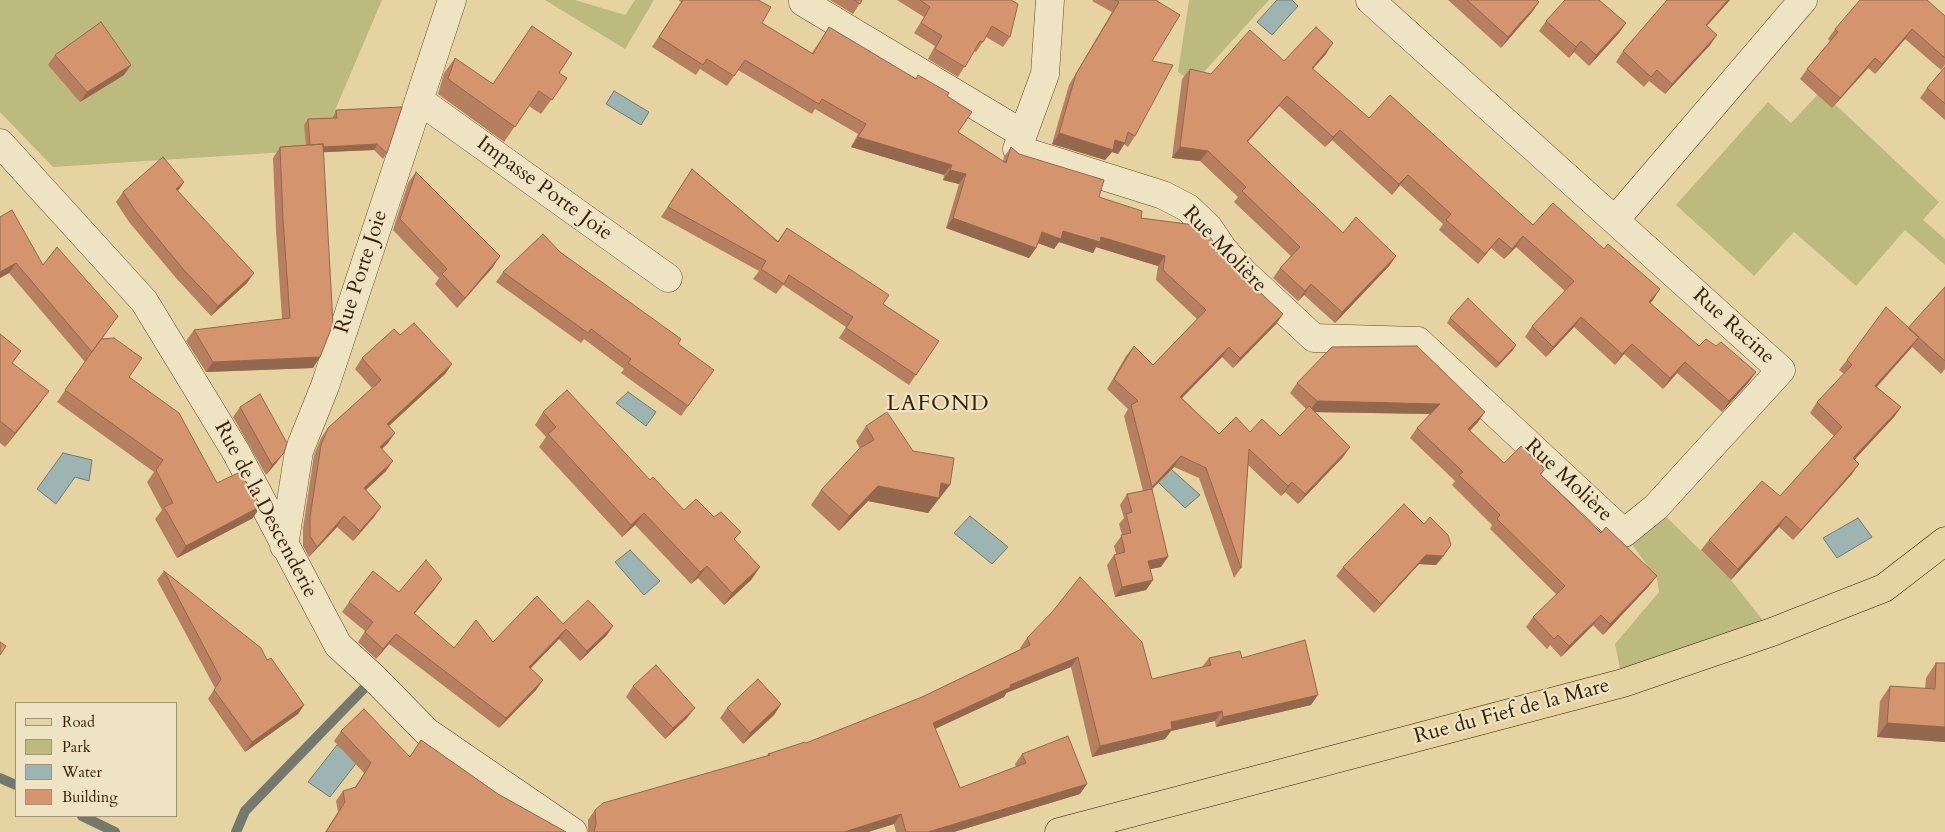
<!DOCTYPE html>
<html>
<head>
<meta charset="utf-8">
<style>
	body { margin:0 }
	#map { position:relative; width:1945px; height:832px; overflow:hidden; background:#e5d4a2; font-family:Cardo,serif }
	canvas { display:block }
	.legend { position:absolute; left:15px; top:702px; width:162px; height:115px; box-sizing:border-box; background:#eee3c3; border:1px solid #a49477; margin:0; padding:6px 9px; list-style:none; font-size:15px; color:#361e04 }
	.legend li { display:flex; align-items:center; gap:10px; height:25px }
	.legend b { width:25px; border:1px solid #a49477 }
</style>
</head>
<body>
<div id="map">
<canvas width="1945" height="832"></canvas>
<ul class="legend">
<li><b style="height:6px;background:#e5d4a2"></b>Road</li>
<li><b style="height:14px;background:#bdba7f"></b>Park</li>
<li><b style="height:14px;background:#9cb5b2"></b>Water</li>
<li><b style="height:14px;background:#d4946e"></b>Building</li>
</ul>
</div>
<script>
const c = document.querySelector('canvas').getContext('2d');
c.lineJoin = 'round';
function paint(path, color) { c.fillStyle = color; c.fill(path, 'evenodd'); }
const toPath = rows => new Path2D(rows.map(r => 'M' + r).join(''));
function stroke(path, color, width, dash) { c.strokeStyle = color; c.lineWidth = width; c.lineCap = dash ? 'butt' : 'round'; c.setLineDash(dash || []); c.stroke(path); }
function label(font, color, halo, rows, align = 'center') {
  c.font = font + ' Cardo,serif'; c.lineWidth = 4.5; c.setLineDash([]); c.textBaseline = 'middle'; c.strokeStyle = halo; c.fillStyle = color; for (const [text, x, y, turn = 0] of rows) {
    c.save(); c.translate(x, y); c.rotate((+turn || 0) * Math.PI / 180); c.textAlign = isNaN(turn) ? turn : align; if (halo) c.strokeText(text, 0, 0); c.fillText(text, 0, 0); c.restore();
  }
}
const green = toPath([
	[0,0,382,0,333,115,333,149,53,167,0,112],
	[545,0,575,0,625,15,635,0,654,0,625,49],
	[1189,0,1269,0,1194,83,1178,72],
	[1821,91,1939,202,1923,220,1945,239,1945,265,1905,230,1856,286,1794,232,1754,276,1676,205,1768,102,1791,123],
	[1656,507,1731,580,1772,632,1623,683,1615,644,1659,592,1657,579,1624,533]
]);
const water = toPath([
	[1277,0,1292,0,1298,6,1272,35,1257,22,1277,0],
	[614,91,649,112,641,125,606,104,614,91],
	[628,392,656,412,646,426,616,403,628,392],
	[63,453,92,460,89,481,75,477,56,504,37,489,63,453],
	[1171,469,1200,495,1185,508,1158,482,1171,469],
	[970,516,1008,547,992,564,954,533,970,516],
	[1858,518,1872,537,1837,558,1823,538,1858,518],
	[630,550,660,581,644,595,615,562,630,550],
	[337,745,358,761,330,797,308,782,337,745]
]);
const stream = toPath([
	[0,778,16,785],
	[82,816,115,832],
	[236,832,245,811,373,679]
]);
const minor = toPath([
	[803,0,803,2,1023,134,1017,149,1163,195,1188,208,1208,227,1223,249,1243,272,1314,338,1418,341,1624,533,1656,507,1781,370,1370,0],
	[419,100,668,278],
	[1023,134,1045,74,1050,0],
	[0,143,144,301,236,452,338,645,374,678,427,732,573,832],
	[1615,220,1803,0],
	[284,546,299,451,325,386,452,0]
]);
const major = toPath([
	[1059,832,1623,683,1772,632,1884,588,1945,541]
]);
const wall = toPath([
	[679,0,758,0,762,23,812,53,829,27,916,79,947,96,958,132,1003,161,1004,157,1011,147,1019,154,1099,197,1141,218,1218,248,1216,251,1283,314,1276,324,1233,368,1222,357,1182,398,1219,434,1250,432,1280,436,1306,409,1290,393,1297,383,1478,422,1470,431,1504,463,1545,469,1541,475,1649,586,1603,635,1593,625,1561,657,1550,645,1547,649,1526,627,1533,617,1557,595,1490,529,1492,525,1452,485,1455,481,1410,438,1417,428,1430,414,1314,412,1343,457,1298,504,1285,492,1281,496,1248,465,1241,568,1234,578,1199,478,1174,467,1152,489,1161,567,1150,569,1153,580,1146,590,1115,597,1107,565,1114,555,1116,554,1114,546,1122,535,1119,524,1124,518,1120,505,1127,494,1143,491,1124,416,1128,409,1107,389,1126,356,1134,346,1153,365,1197,319,1156,280,1158,266,1096,247,1093,253,1059,242,1054,249,1038,243,1036,248,1029,258,946,228,959,184,943,180,944,175,851,147,858,134,815,109,812,114,738,70,727,86,700,69,696,75,652,47,681,2,679,1],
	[830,0,862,0,853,14],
	[897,0,1011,0,1010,37,1003,47,986,37,976,52,974,51,958,77,928,59,935,46,914,33,924,17],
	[1093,0,1157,0,1152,61,1135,136,1128,147,1124,144,1118,154,1112,152,1105,160,1052,144,1069,85,1112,12,1092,1],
	[1448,0,1537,0,1539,2,1532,12,1501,48],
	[1667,0,1730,0,1707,26,1717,35,1710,45,1665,94,1649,81,1644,87,1616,62,1623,51],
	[1945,16,1945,65,1941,70,1905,39,1875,74,1868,68,1832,108,1800,79,1807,69,1830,41,1828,39,1835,29],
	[1546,21,1626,23,1619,33,1589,66,1574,52,1569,58,1539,31],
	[532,26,559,73,567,78,541,114,529,106,504,142,438,94,444,73,455,58,493,84],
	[1326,54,1313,69,1369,118,1533,225,1653,300,1650,303,1699,346,1716,346,1756,372,1748,383,1722,412,1677,373,1663,389,1624,354,1615,365,1574,327,1546,357,1525,337,1532,326,1565,291,1516,247,1504,259,1491,248,1478,264,1439,230,1443,224,1400,185,1392,195,1332,140,1325,147,1279,106,1248,142,1343,233,1396,256,1389,266,1335,323,1304,295,1298,301,1273,278,1280,268,1291,256,1234,202,1238,197,1200,161,1172,158,1182,79,1190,69,1211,74],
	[55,55,124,75,80,102,48,65],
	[1945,67,1945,120,1920,98,1927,88],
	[402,107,387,153,383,159,374,150,323,152,320,357,313,368,206,372,186,341,194,330,282,319,276,230,273,158,280,147,306,145,304,125,308,119,333,118,333,116,336,110],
	[692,169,778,241,787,228,883,304,939,341,909,385,839,338,846,327,783,285,776,294,753,279,759,271,661,217],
	[416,172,493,267,457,308,435,284,439,278,393,230,408,183],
	[184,182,178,191,247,283,211,316,176,278,129,222,116,202,123,192],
	[0,217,43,265,118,316,85,362,9,273,0,278],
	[560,252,678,344,714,370,681,416,621,373,624,369,584,339,581,343,496,282,503,272],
	[1945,287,1945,369,1941,374,1912,347,1877,387,1901,407,1894,417,1854,459,1852,474,1793,540,1779,527,1731,580,1701,550,1709,540,1780,496,1834,436,1810,413,1817,402,1844,374,1839,370,1847,360,1908,328],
	[1450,318,1513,350,1496,368,1447,323],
	[0,334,13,363,38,406,5,447,0,443],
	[400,335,452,364,445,374,389,426,388,443,382,449,386,471,366,490,381,507,374,517,353,541,337,527,309,557,303,546,303,528,314,455,321,438,328,428,372,388,355,369,362,358],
	[101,339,129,377,217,483,253,518,177,558,155,519,162,510,147,482,154,472,57,402],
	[240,407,277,462,266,475,233,417],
	[543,412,650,480,684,510,735,541,760,567,751,580,724,605,698,578,691,584,635,525,622,537,539,447,546,437,535,425],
	[866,426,913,451,940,499,938,499,928,513,868,501,839,531,811,505,821,490,860,449,856,441],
	[1445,555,1436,565,1419,564,1374,613,1336,576,1343,567],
	[164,571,267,660,304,705,298,714,245,752,208,699,215,688,157,580],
	[435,589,414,614,454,648,493,642,563,624,613,626,606,636,580,661,559,639,531,668,543,680,536,690,499,728,389,644,376,659,358,642,365,631,342,612,349,602,399,592],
	[1027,638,1152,679,1202,667,1209,658,1242,658,1311,705,1216,727,1215,721,1171,731,1165,739,1092,757,1071,667,1006,693,1004,697,935,729,960,788,1016,767,1015,764,1022,754,1080,794,954,832,896,832,894,824,868,832,588,832,588,820,595,810,767,756,768,754,806,743,922,697,1021,649,1020,648],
	[1936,663,1945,742,1877,737,1880,701,1890,686,1925,689,1926,678],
	[633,686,687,718,665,739,626,697],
	[781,704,774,715,743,744,720,718,727,708],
	[341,731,410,756,421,740,498,794,566,832,325,832,338,812,336,801,343,791,355,787,364,773,334,741]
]);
const shadedWall = toPath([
	[1728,0,1730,0,1698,35,1706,25],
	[1539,2,1532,12,1501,48,1508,37],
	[1626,23,1619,33,1589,66,1596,55],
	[1912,29,1905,39,1875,74,1882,64],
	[1717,35,1710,45,1665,94,1672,84],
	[1581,41,1574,52,1569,58,1576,47],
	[1333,43,1326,54,1304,78,1312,68],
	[1875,58,1868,68,1832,108,1840,98],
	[131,65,124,75,80,102,87,92],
	[1287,96,1279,106,1239,151,1247,141],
	[1340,130,1332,140,1325,147,1333,137],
	[1059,133,1115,140,1125,143,1118,154,1112,152,1105,160,1052,144],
	[858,137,952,165,944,175,851,147],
	[377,144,374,150,306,153,310,148],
	[1180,147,1208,151,1200,161,1172,158],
	[950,170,966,174,959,184,943,180],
	[1408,175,1392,195,1399,184],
	[184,182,177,192,176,189],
	[953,218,1036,248,1029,258,946,228],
	[1063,231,1101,237,1165,256,1158,266,1096,247,1093,253,1059,242,1054,249,1035,242,1042,232],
	[1523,236,1516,247,1504,259,1512,249],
	[1499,238,1491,248,1478,264,1485,254],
	[500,256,493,267,457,308,465,298],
	[1396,256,1389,266,1335,323,1342,312],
	[16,263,9,273,0,278,0,272],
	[254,273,247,283,211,316,218,306],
	[1311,284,1304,295,1298,301,1305,291],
	[1660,289,1653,300,1641,313,1649,302],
	[1283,314,1276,324,1233,368,1240,358],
	[1581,317,1574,327,1546,357,1553,347],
	[1919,337,1911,348,1868,396,1875,386],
	[1632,344,1624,354,1615,365,1622,354],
	[1516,345,1513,350,1496,368,1499,363],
	[1229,347,1222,357,1173,407,1180,397],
	[320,357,313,368,206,372,213,362],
	[1685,362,1677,373,1663,389,1670,378],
	[452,364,445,374,380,434,387,424],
	[1756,372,1748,383,1722,412,1729,401],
	[49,391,38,406,5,447,15,433],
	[1317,401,1440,404,1433,414,1309,412],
	[1901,407,1894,417,1846,469,1853,458],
	[1485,412,1478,422,1461,439,1468,429],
	[395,433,388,443,373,457,380,447],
	[1350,447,1343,457,1298,504,1305,494],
	[284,453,277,462,266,475,272,465],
	[1181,456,1174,467,1144,497,1152,487],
	[393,461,386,471,357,498,364,488],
	[1859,464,1852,474,1793,540,1801,530],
	[1292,482,1285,492,1281,496,1288,486],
	[941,483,950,485,928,513,868,501,839,531,849,516,878,486],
	[261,506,253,518,177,558,186,546],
	[381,507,374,517,353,541,360,531],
	[644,513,635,525,622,537,631,525],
	[344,516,337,527,309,557,317,547],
	[1786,516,1779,527,1731,580,1738,569],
	[1451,545,1436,565,1419,564,1374,613,1381,604,1426,555],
	[1168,557,1161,567,1141,571,1148,561],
	[707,566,698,578,691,584,700,572],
	[760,567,751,580,724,605,732,593],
	[1657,576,1649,586,1603,635,1610,624],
	[442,579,435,589,407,623,414,613],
	[1153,580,1146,590,1115,597,1122,587],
	[1601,615,1593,625,1561,657,1569,646],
	[613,626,606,636,580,661,587,651],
	[566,629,559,639,522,677,529,667],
	[396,634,389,644,376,659,383,649],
	[1078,657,1071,667,1006,693,1004,697,926,733,933,723,1010,685],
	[543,680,536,690,499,728,506,718],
	[1318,695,1311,705,1216,727,1223,717],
	[781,704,774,715,743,744,750,733],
	[304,705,298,714,245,752,252,742],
	[695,708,687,718,665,739,673,728],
	[1222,711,1215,721,1171,731,1165,739,1092,757,1100,746,1171,722],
	[1887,723,1945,727,1945,742,1877,737],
	[1087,784,1080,794,954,832,928,832],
	[901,814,894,824,868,832,844,832]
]);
const building = toPath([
	[683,0,758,0,771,7,762,23,813,54,829,27,916,79,918,75,949,93,947,96,972,112,958,132,1006,163,1011,147,1019,154,1104,180,1099,197,1142,211,1141,218,1202,226,1218,248,1215,250,1283,314,1240,358,1229,347,1180,397,1219,434,1236,417,1250,432,1262,419,1280,436,1309,406,1350,447,1305,494,1292,482,1288,486,1249,449,1241,568,1206,468,1181,456,1152,487,1131,405,1138,401,1114,379,1134,346,1153,365,1206,310,1163,270,1165,256,1101,237,1100,242,1063,231,1061,239,1042,232,1036,248,953,218,966,174,950,170,952,165,858,137,866,124,822,99,819,104,745,60,734,76,707,59,703,65,659,37,683,0],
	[854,0,862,0,860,4,854,0],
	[920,0,1011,0,1018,4,1010,37,992,26,983,42,980,41,965,67,935,49,942,36,921,23,930,7,920,0],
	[1115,0,1157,0,1157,1,1180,15,1152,61,1173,65,1135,136,1128,132,1125,143,1115,140,1113,150,1059,133,1076,74,1119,2,1115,0],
	[1467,0,1537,0,1539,2,1508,37,1467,0],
	[1565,0,1599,0,1626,23,1596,55,1581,41,1576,47,1546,21,1565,0],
	[1667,0,1728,0,1706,25,1717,35,1672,84,1657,70,1651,77,1623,51,1667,0],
	[1860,0,1927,0,1945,16,1945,58,1912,29,1882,64,1875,58,1840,98,1807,69,1838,32,1835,29,1860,0],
	[101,22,131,65,87,92,55,55,101,22],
	[532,26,572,53,559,73,567,78,552,100,539,91,515,127,448,79,455,58,493,84,532,26],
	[1316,27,1333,43,1312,68,1369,118,1390,95,1533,225,1553,203,1604,249,1608,244,1660,289,1649,302,1699,346,1706,339,1716,346,1721,342,1756,372,1729,401,1685,362,1670,378,1632,344,1622,354,1581,317,1553,347,1532,326,1574,281,1523,236,1512,249,1499,238,1485,254,1446,220,1451,214,1408,175,1399,184,1340,130,1333,137,1287,96,1247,141,1343,233,1356,217,1396,256,1342,312,1311,284,1305,291,1280,268,1300,247,1242,191,1246,187,1208,151,1180,147,1190,69,1211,74,1250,30,1284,61,1316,27],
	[1945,67,1945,104,1927,88,1945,67],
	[402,107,387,153,377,144,323,147,323,144,310,145,308,119,337,118,336,110,402,107],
	[323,144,333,324,320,357,213,362,194,330,290,318,283,220,280,147,323,144],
	[163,157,184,182,176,189,254,273,218,306,183,269,136,212,123,192,163,157],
	[692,169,778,242,787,228,889,295,883,304,939,341,916,375,846,328,853,317,789,275,784,284,761,269,766,261,668,207,692,169],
	[416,172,500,256,465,298,442,274,447,269,400,219,416,172],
	[12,210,43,265,57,247,118,316,92,352,16,263,0,272,0,217,12,210],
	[543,234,560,252,681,339,678,344,714,370,688,406,628,363,631,359,591,329,588,333,503,272,543,234],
	[1945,287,1945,361,1908,328,1945,287],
	[1468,298,1516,345,1499,363,1450,318,1468,298],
	[1886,307,1919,337,1875,386,1901,407,1853,458,1859,464,1801,530,1786,516,1738,569,1709,540,1762,481,1780,496,1842,427,1817,402,1852,365,1847,360,1886,307],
	[414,323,452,364,387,424,395,433,380,447,393,461,364,488,381,507,360,531,344,516,317,547,310,536,310,517,321,445,328,428,381,380,362,358,394,329,400,335,414,323],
	[0,334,21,351,12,363,49,391,15,433,0,421,0,334],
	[114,338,142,358,129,377,179,413,217,483,240,472,261,506,186,546,164,507,173,503,156,470,163,460,65,390,101,339,114,338],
	[1417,346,1485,412,1468,429,1504,463,1521,446,1545,469,1540,474,1601,533,1606,527,1657,576,1610,624,1601,615,1569,646,1558,635,1554,639,1533,617,1565,586,1497,519,1500,515,1459,475,1463,472,1417,428,1440,404,1317,401,1297,383,1332,347,1417,346],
	[567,390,650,480,653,477,684,510,696,499,714,517,721,512,741,532,734,539,760,567,732,593,707,566,700,572,644,513,631,525,548,434,556,427,543,412,567,390],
	[260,394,287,443,284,453,272,465,240,407,260,394],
	[887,412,913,451,954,458,950,485,941,483,939,498,878,486,849,516,821,490,860,448,874,440,866,426,887,412],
	[1152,489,1168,557,1148,561,1153,580,1122,587,1114,555,1125,552,1121,535,1131,533,1126,514,1132,512,1127,494,1152,489],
	[1404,504,1424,524,1430,517,1448,535,1451,545,1443,556,1426,555,1381,604,1343,567,1404,504],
	[426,560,442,579,414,613,454,648,476,620,493,642,537,596,563,624,588,600,613,626,587,651,566,629,529,667,543,680,506,718,396,634,383,649,365,632,373,622,349,602,373,571,399,592,426,560],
	[164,571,261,648,267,660,271,658,304,705,252,742,214,690,221,679,164,571],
	[1080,577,1142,642,1152,679,1211,665,1209,658,1240,651,1242,658,1305,640,1318,695,1223,717,1222,711,1171,722,1172,729,1100,746,1078,657,1010,685,1011,687,933,723,960,788,1026,763,1022,754,1068,736,1087,784,928,832,906,832,901,814,844,832,594,832,596,824,595,810,603,803,770,755,768,754,805,742,806,743,922,697,1030,645,1027,638,1053,611,1080,577],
	[0,642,6,646,0,655,0,642],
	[1936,663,1945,663,1945,727,1887,723,1890,686,1935,689,1936,663],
	[656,665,695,708,673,728,633,686,656,665],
	[758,679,781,704,750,733,727,708,758,679],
	[364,709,410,757,421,740,498,794,566,832,326,832,345,802,343,791,356,787,371,763,341,731,364,709]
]);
const streetNames = [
	["Impasse Porte Joie",544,189,36],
	["Rue Molière",1224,250,46],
	["Rue Porte Joie",362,272,-72],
	["Rue Racine",1733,327,42],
	["Rue Molière",1568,481,43],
	["Rue de la Descenderie",265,510,62],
	["Rue du Fief de la Mare",1512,712,-15]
];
const neighbourhoodNames = [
	["LAFOND",938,405]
];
paint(green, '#bdba7f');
paint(water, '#9cb5b2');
stroke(water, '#73796c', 1);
stroke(stream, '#73796c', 10);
stroke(minor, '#624c2c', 29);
stroke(major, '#361e04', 29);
stroke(minor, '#eee3c3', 28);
stroke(major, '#e5d4a2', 28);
paint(wall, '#b67f5f');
paint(shadedWall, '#94684d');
paint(building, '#d4946e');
stroke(building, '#94684d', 1);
label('21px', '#361e04', '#eee3c3', streetNames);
c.letterSpacing = '1px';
label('22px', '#361e04', '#eee3c3', neighbourhoodNames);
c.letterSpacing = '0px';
</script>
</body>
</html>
